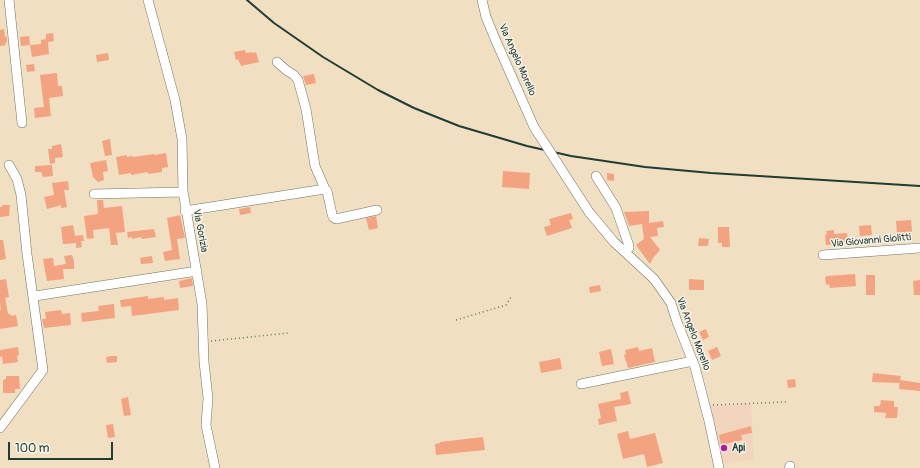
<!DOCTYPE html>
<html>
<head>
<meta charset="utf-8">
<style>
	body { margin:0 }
	#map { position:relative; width:920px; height:468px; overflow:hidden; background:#f0dfc1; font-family:Pangolin,sans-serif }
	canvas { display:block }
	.scale { position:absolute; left:8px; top:442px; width:105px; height:18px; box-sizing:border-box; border:2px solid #1f3d34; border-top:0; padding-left:5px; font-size:12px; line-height:14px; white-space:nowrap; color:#1f3d34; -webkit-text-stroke:3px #f7f3e8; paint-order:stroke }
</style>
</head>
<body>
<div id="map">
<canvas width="920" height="468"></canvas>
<div class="scale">100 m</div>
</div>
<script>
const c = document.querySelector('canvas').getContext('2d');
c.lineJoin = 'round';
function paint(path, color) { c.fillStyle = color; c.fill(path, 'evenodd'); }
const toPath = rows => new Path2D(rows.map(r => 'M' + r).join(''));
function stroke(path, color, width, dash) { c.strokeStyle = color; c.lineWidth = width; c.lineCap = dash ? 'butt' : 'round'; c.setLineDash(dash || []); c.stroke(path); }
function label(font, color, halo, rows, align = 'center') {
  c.font = font + ' Pangolin,sans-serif'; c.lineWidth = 3; c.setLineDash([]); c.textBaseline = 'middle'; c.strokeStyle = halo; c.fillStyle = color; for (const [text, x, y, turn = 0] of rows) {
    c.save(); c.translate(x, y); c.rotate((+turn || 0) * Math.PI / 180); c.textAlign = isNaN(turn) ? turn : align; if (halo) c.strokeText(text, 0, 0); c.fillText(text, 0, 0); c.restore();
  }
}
const built = toPath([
	[751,404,754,459,723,463,708,406]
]);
const building = toPath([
	[4,29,5,37,7,36,7,42,5,43,6,45,0,46,0,30],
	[53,33,54,41,48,42,49,54,32,57,30,45,41,44,41,40,46,39,46,34],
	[29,36,30,45,21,46,20,37],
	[245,50,246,53,252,52,252,53,256,52,259,62,241,66,238,59,236,60,234,52],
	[108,53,109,60,97,62,96,55],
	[34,64,35,71,27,72,26,65],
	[57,73,58,86,62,86,63,96,49,98,51,116,35,118,34,108,44,107,40,75],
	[314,74,316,83,306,85,303,76],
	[110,139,112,155,105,156,102,141],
	[61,144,63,157,55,158,55,163,50,164,48,149,52,149,52,146],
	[166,153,168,167,162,168,162,172,148,174,148,172,131,175,131,173,119,175,116,157,127,155,127,157,132,156,133,157,154,154,155,155],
	[106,160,108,171,103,172,104,180,98,182,93,177,90,163],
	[52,165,53,176,43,177,41,172,35,172,35,166],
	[503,171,530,173,529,189,502,187],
	[607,173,614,174,614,181,607,180],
	[68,181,69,190,64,190,67,207,61,208,61,205,47,209,44,197,54,195,52,183],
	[97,200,103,200,104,208,122,206,125,232,116,233,118,245,111,245,109,228,93,230,94,238,87,239,84,216,98,214],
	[2,205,10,205,9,216,0,217,0,207,2,207],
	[250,207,251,213,240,215,239,209],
	[649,211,649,223,663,221,664,227,657,228,658,236,650,237,660,250,653,258,650,264,636,245,644,239,642,224,629,226,624,212],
	[571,213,573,219,569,220,572,228,547,236,544,227,551,225,549,219],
	[180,215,185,238,177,239,180,259,165,261,163,252,172,250,167,218],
	[376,216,378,228,369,230,366,218],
	[911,220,912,232,897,233,896,221],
	[73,225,75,236,83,235,84,241,81,241,82,247,76,248,76,243,63,244,61,227],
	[871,225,872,235,860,236,859,226],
	[718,227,729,227,730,247,722,247,722,243,718,243],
	[154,229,156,237,142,239,141,237,132,239,132,237,128,238,127,232],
	[834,230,834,234,847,233,848,243,826,245,825,235,827,234,826,231],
	[699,238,709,239,708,246,698,246],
	[0,240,3,240,6,259,0,260],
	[72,255,74,261,74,269,63,269,64,279,47,281,43,259,53,258,54,266,66,264,64,256],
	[152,256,153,263,141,264,140,258],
	[855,274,856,286,830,288,829,284,826,285,825,277,828,276],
	[866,275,875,275,875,295,866,295],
	[192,278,193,286,180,288,179,281],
	[6,279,9,297,5,298,8,314,10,314,11,316,16,315,18,326,0,329,0,310,1,310,0,302,0,280],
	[689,279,704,280,704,290,689,290],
	[920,280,920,295,914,295,913,281],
	[600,285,601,291,590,293,589,287],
	[148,296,148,299,164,297,164,300,178,298,179,310,132,316,131,306,121,307,120,300],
	[114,304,115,318,82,322,81,313,99,311,98,306],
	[61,310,62,314,70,313,71,325,44,328,42,319,46,319,45,312],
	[706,329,709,337,703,340,699,332],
	[18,347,19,355,17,356,18,362,3,364,2,356,0,357,0,350],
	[638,347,639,351,652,348,655,362,628,368,624,355,626,354,625,350],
	[717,347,721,356,712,360,708,351],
	[611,349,614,364,602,366,599,352],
	[111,356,117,356,117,362,107,363,106,357],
	[560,358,562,369,541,373,539,362],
	[873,373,901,376,900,380,920,383,920,391,899,389,900,381,900,383,872,382],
	[6,376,19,376,20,389,15,389,15,393,3,393,3,380,6,379],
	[795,379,796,387,788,388,787,380],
	[628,391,631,404,614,407,617,421,599,425,598,419,601,418,598,404,621,399,620,393],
	[128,397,131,415,124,416,121,399],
	[881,400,894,401,894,407,898,407,897,418,885,418,886,413,874,412,874,406,880,406],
	[113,424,115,437,108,438,106,425],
	[751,426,752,433,741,435,742,440,721,445,719,435],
	[628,431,630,439,655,433,663,463,647,467,644,454,623,459,617,434],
	[483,437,485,450,436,455,435,444,440,443,440,442]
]);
const path = toPath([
	[456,320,506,305,511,297],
	[211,341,289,333],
	[713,405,786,402]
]);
const minor = toPath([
	[9,0,22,123],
	[148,0,175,100,182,139,183,191,202,304,204,362,208,398,206,425,215,468],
	[482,0,486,17,496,41,534,127],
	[277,62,286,70,294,75,298,80,306,109,315,166,325,189],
	[596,176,616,208,629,246,629,248,624,251],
	[94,194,183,192],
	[185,211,325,189,327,191,332,214,333,217,336,219,377,210],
	[589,212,614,242,654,279,671,303,677,322,695,367,709,421,719,468],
	[823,255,920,248],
	[35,296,197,271],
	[581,384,693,361],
	[0,428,43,370,27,254,21,195,17,179,9,165],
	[789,468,790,466]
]);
const rail = toPath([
	[247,0,274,23,323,57,378,90,414,108,459,126,527,146,571,156,645,167,711,173,920,186]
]);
const minorBridge = toPath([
	[534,127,589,212]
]);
const markers = [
	[724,448,4,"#b5179e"]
];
const streetNames = [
	["Via Angelo Morello",517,60,66],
	["Via Gorizia",200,231,79],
	["Via Giovanni Giolitti",871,241,-5],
	["Via Angelo Morello",693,334,69]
];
const poiNames = [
	["Api",732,448]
];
paint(built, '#f1d5bd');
paint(building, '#f4a381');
stroke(minor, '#687665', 10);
stroke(path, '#687665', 1.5, [1, 3]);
stroke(minor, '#fff', 9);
stroke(rail, '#1f3d34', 2);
stroke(minorBridge, '#687665', 10, []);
stroke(minorBridge, '#fff', 9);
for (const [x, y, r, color] of markers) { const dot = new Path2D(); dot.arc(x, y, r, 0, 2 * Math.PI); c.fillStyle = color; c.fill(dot); stroke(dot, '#f7f3e8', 1.5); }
label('10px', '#1f3d34', '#f7f3e8', streetNames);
label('bold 10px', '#1f3d34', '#f7f3e8', poiNames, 'left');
</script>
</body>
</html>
